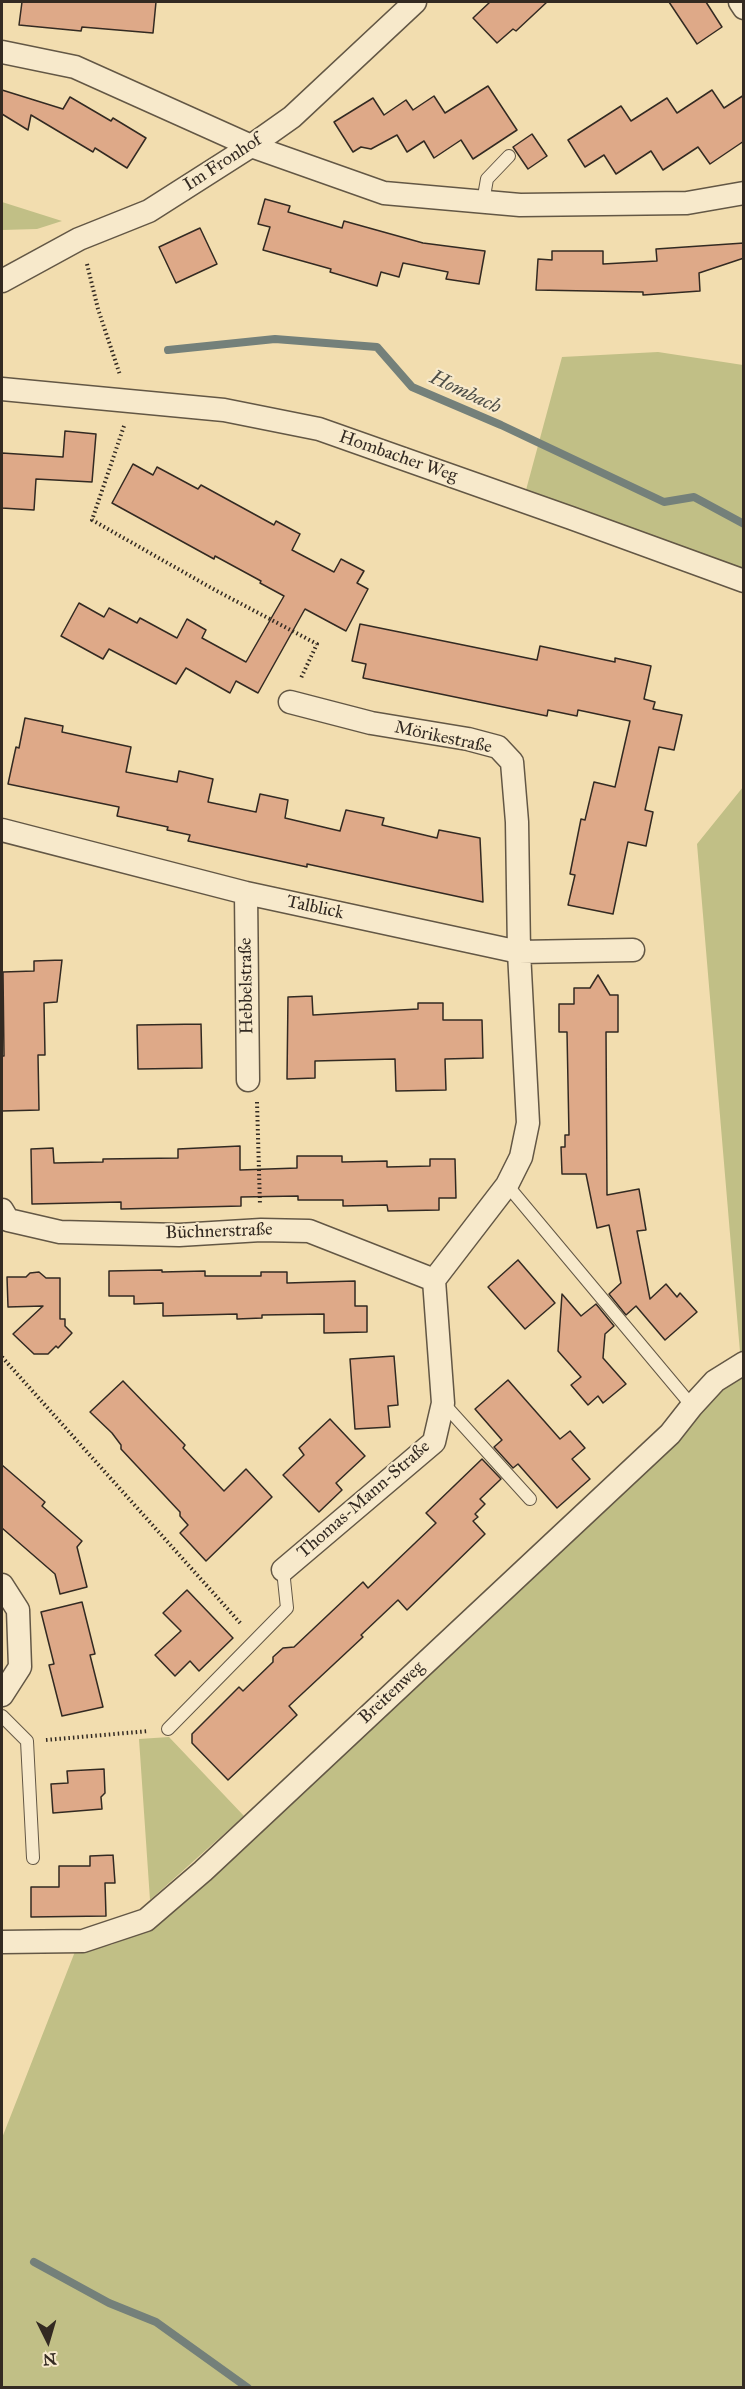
<!DOCTYPE html>
<html>
<head>
<meta charset="utf-8">
<style>
	body { margin:0 }
	#map { position:relative; width:745px; height:2389px; overflow:hidden; background:#f2ddaf; font-family:"IM FELL Great Primer",serif }
	canvas { display:block }
	.frame { position:absolute; inset:0; border:3px solid #332a22; pointer-events:none }
	.north { position:absolute; left:18px; top:2311px; width:60px; height:60px; -webkit-text-stroke:4px #f7e9cb; paint-order:stroke; rotate:175deg; font-size:16px; font-weight:700; line-height:24px; text-align:center; color:#332a22 }
	.north::after { content:''; display:block; margin:auto; width:21px; height:27px; background:#332a22; clip-path:polygon(50% 0,100% 100%,50% 72%,0 100%) }
</style>
</head>
<body>
<div id="map">
<canvas width="745" height="2389"></canvas>
<div class="frame"></div>
<div class="north">N</div>
</div>
<script>
const c = document.querySelector('canvas').getContext('2d');
c.lineJoin = 'round';
function paint(path, color) { c.fillStyle = color; c.fill(path, 'evenodd'); }
const toPath = rows => new Path2D(rows.map(r => 'M' + r).join(''));
function stroke(path, color, width, dash) { c.strokeStyle = color; c.lineWidth = width; c.lineCap = dash ? 'butt' : 'round'; c.setLineDash(dash || []); c.stroke(path); }
function label(font, color, halo, rows, align = 'center') {
  c.font = font + ' "IM FELL Great Primer",serif'; c.lineWidth = 4.5; c.setLineDash([]); c.textBaseline = 'middle'; c.strokeStyle = halo; c.fillStyle = color; for (const [text, x, y, turn = 0] of rows) {
    c.save(); c.translate(x, y); c.rotate((+turn || 0) * Math.PI / 180); c.textAlign = isNaN(turn) ? turn : align; if (halo) c.strokeText(text, 0, 0); c.fillText(text, 0, 0); c.restore();
  }
}
const green = toPath([
	[2,202,62,221,37,229,2,230],
	[658,352,743,365,743,570,526,490,562,357],
	[743,787,744,1351,740,1352,697,844],
	[743,1370,743,2387,2,2387,2,2138,76,1949,111,1945,149,1929,712,1397],
	[169,1737,244,1816,150,1900,139,1739]
]);
const stream = toPath([
	[168,350,275,339,377,347,412,387,501,425,664,502,694,497,744,524],
	[34,2262,109,2303,156,2322,248,2388]
]);
const building = toPath([
	[22,2,156,2,153,33,82,27,81,31,19,25,22,2],
	[490,2,547,2,516,31,513,29,497,43,473,18,490,2],
	[669,2,706,2,722,27,697,44,669,2],
	[488,86,517,130,473,159,461,140,434,158,424,141,407,152,397,135,371,149,361,147,353,152,334,122,373,98,384,115,406,100,413,110,434,96,445,113,488,86],
	[2,90,63,109,70,97,111,121,113,118,146,138,127,168,95,148,93,152,31,115,28,130,2,114,2,90],
	[712,90,724,108,744,95,744,141,710,164,698,147,663,170,651,151,616,174,604,155,585,167,568,140,621,106,631,121,667,98,677,113,712,90],
	[532,134,547,156,528,169,513,147,532,134],
	[265,199,290,206,288,212,342,228,344,221,423,243,485,251,479,284,446,279,448,272,403,263,399,277,381,272,377,286,330,272,331,269,263,250,270,227,258,224,265,199],
	[200,228,217,264,176,283,159,247,200,228],
	[744,243,744,258,699,273,700,291,643,295,643,292,536,290,538,259,552,260,552,251,603,251,603,264,657,261,656,249,744,243],
	[65,431,96,434,92,482,36,479,34,510,2,508,2,453,63,457,65,431],
	[133,464,153,475,157,467,198,489,201,485,274,525,276,521,300,534,292,550,334,572,341,559,364,571,357,583,368,589,346,631,305,609,258,693,236,681,230,693,186,668,176,684,109,649,103,659,61,636,79,603,104,617,109,608,137,623,140,618,177,638,187,619,206,630,202,638,246,662,284,596,260,583,261,581,215,556,214,559,112,503,133,464],
	[360,624,537,660,540,646,615,662,615,658,651,666,644,699,655,702,653,709,682,715,674,750,659,747,645,810,653,812,646,846,628,842,613,914,568,905,575,875,570,874,581,819,585,820,594,782,615,787,630,721,578,710,577,716,548,710,547,716,363,678,366,664,352,661,360,624],
	[25,718,63,726,62,732,131,747,126,772,177,782,179,771,213,779,208,802,256,812,260,794,288,800,285,818,340,831,346,810,384,818,382,825,437,838,439,830,480,838,483,902,307,864,307,867,188,841,190,835,167,830,168,827,117,816,119,807,8,784,16,747,19,748,25,718],
	[62,960,57,1002,44,1003,45,1055,38,1055,39,1110,2,1111,2,1056,4,1056,3,972,34,971,34,961,62,960],
	[598,975,610,995,618,995,618,1032,606,1032,607,1195,639,1189,646,1230,637,1231,650,1299,666,1284,677,1297,680,1293,697,1312,665,1340,636,1306,626,1315,609,1294,621,1283,609,1225,597,1228,586,1174,562,1174,561,1147,565,1147,565,1135,569,1135,567,1032,559,1032,559,1004,574,1004,574,988,590,988,598,975],
	[312,996,313,1015,418,1009,418,1003,443,1003,443,1020,482,1020,483,1058,445,1059,446,1090,396,1091,395,1059,315,1061,315,1078,287,1079,288,997,312,996],
	[201,1024,202,1068,138,1069,137,1025,201,1024],
	[240,1146,240,1170,297,1168,297,1156,342,1156,342,1162,387,1161,387,1167,430,1166,430,1159,455,1159,456,1198,439,1198,439,1210,388,1211,387,1205,343,1206,343,1200,298,1200,298,1196,241,1197,241,1206,121,1209,121,1202,32,1204,31,1149,53,1148,54,1163,103,1162,103,1159,178,1158,178,1149,240,1146],
	[518,1260,555,1303,525,1329,488,1287,518,1260],
	[162,1270,162,1272,205,1271,205,1276,261,1276,261,1272,287,1272,287,1283,355,1281,355,1306,367,1306,367,1332,324,1333,324,1314,262,1315,262,1318,237,1319,237,1314,163,1316,163,1303,134,1304,134,1296,109,1296,109,1271,162,1270],
	[39,1272,46,1278,60,1278,60,1319,65,1319,65,1326,72,1333,58,1348,56,1346,48,1354,34,1354,13,1334,43,1306,8,1307,7,1277,26,1277,30,1273,39,1272],
	[562,1294,581,1316,596,1304,614,1326,605,1334,603,1358,626,1384,603,1403,598,1396,588,1405,571,1385,581,1377,558,1351,562,1294],
	[394,1356,398,1405,388,1406,390,1427,355,1429,350,1359,394,1356],
	[508,1380,560,1439,570,1431,585,1448,572,1459,590,1479,557,1508,518,1464,513,1468,494,1447,502,1440,475,1409,508,1380],
	[123,1381,185,1445,183,1448,224,1491,246,1469,272,1497,206,1561,180,1533,188,1525,180,1516,180,1512,121,1449,121,1445,112,1433,90,1412,123,1381],
	[330,1419,365,1456,336,1483,342,1490,319,1512,283,1475,304,1455,299,1448,330,1419],
	[482,1459,501,1479,480,1499,485,1504,475,1514,478,1517,473,1521,485,1534,407,1610,398,1600,361,1635,363,1637,289,1706,297,1715,228,1780,192,1743,192,1734,239,1687,243,1691,273,1662,273,1657,283,1648,294,1647,363,1582,368,1588,436,1523,426,1513,482,1459],
	[2,1465,45,1502,42,1506,82,1541,77,1547,87,1587,60,1594,55,1574,2,1528,2,1465],
	[187,1590,233,1638,199,1671,190,1661,175,1676,155,1655,181,1631,163,1613,187,1590],
	[82,1602,95,1654,90,1655,103,1707,62,1716,49,1665,54,1664,41,1612,82,1602],
	[104,1769,105,1793,101,1797,102,1809,53,1813,51,1784,68,1783,67,1771,104,1769],
	[113,1855,115,1883,105,1883,106,1916,31,1917,31,1887,59,1887,59,1866,90,1866,90,1856,113,1855]
]);
const path = toPath([
	[87,264,98,309,120,375],
	[124,426,92,520,215,590,317,644,301,678],
	[257,1102,260,1205],
	[2,1357,242,1625],
	[46,1740,149,1731]
]);
const lane = toPath([
	[483,202,487,179,509,156],
	[507,1185,692,1406],
	[443,1403,530,1499],
	[2,1716,27,1741,33,1858],
	[168,1729,287,1608,283,1570]
]);
const street = toPath([
	[740,2,744,8],
	[2,52,75,67,251,146,384,193,520,205,687,203,744,193],
	[2,281,79,239,149,211,251,146,292,117,415,2],
	[2,389,224,410,319,429,571,518,744,581],
	[2,830,246,893,519,952,633,950],
	[246,893,248,1080],
	[2,1210,8,1220,60,1232,179,1235,261,1230,309,1231,434,1280],
	[283,1570,434,1442,443,1403,434,1280,507,1185,521,1157,528,1123,519,952,517,822,512,762,498,747,468,739,371,723,290,702],
	[2,1585,18,1610,20,1667,2,1695],
	[2,1942,83,1941,146,1920,203,1871,670,1434,692,1406,715,1381,744,1363]
]);
const streetNames = [
	["Im Fronhof",223,163,-33],
	["Hombacher Weg",398,457,19],
	["Mörikestraße",443,738,12],
	["Talblick",315,908,12],
	["Hebbelstraße",247,986,-91],
	["Büchnerstraße",219,1232,-2],
	["Thomas-Mann-Straße",364,1500,-41],
	["Breitenweg",392,1693,-43]
];
const waterNames = [
	["Hombach",465,393,25]
];
paint(green, '#c1bf86');
stroke(stream, '#74807a', 8);
paint(building, '#dea988');
stroke(building, '#332a22', 1.5);
stroke(lane, '#635745', 14);
stroke(street, '#635745', 25);
stroke(path, '#332a22', 4, [1.5, 3]);
stroke(lane, '#f7e9cb', 12);
stroke(street, '#f7e9cb', 22);
label('18px', '#332a22', '#f7e9cb', streetNames);
label('italic 20px', '#4e4e47', '#f7e9cb', waterNames);
</script>
</body>
</html>
